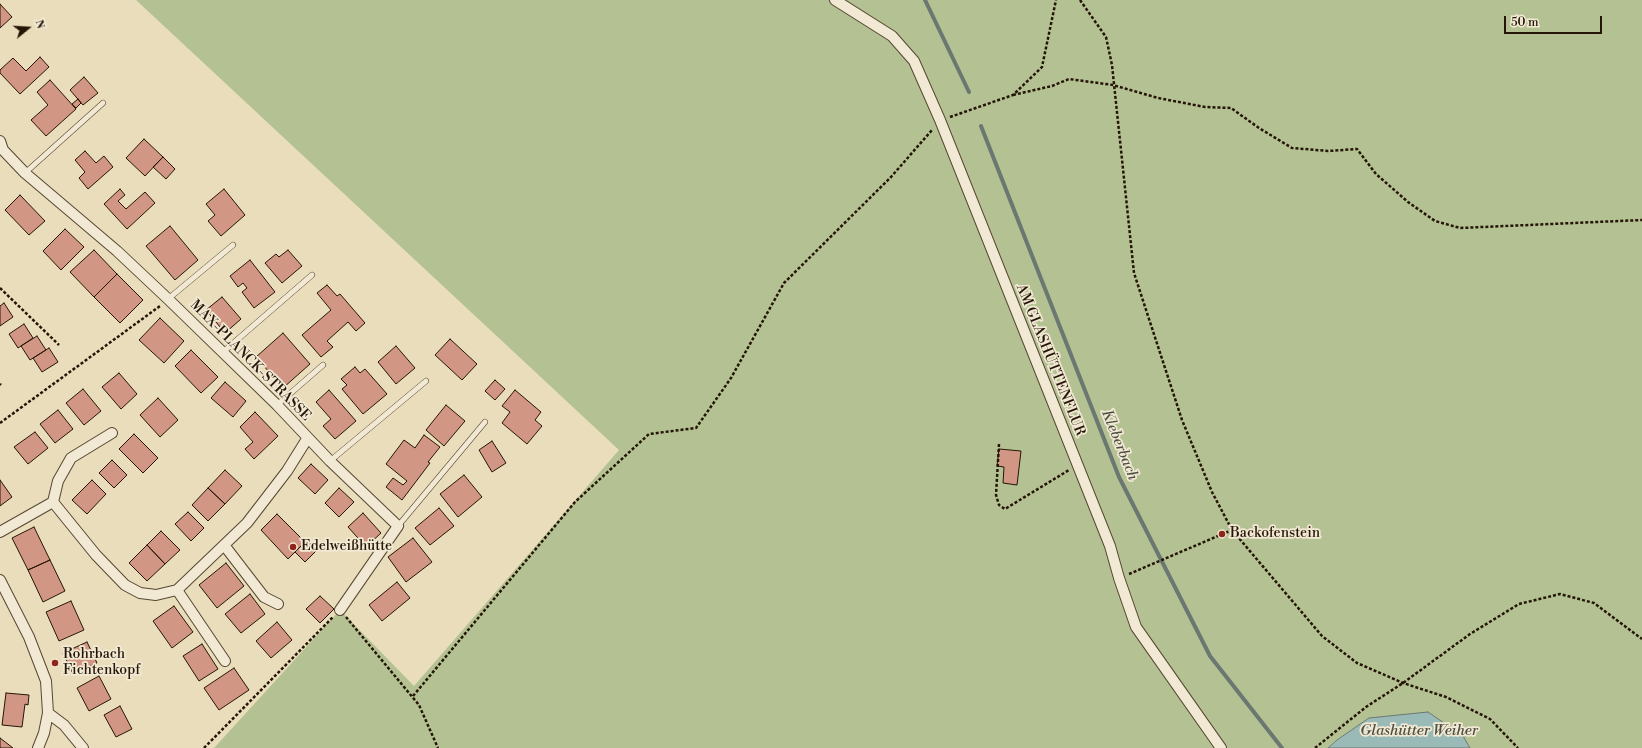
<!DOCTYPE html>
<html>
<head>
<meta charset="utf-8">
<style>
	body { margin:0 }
	#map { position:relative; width:1642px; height:748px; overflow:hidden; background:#eaddbb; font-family:"Libre Bodoni",serif }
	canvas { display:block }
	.north { position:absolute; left:8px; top:8px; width:40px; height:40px; -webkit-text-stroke:3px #f1e9d3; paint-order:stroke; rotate:72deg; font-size:11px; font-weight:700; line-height:16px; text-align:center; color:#251506 }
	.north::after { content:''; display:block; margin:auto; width:14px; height:18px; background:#251506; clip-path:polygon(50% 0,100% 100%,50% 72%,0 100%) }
	.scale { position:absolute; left:1504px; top:16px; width:98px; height:18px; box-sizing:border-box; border:2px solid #251506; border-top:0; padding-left:5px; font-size:12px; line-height:14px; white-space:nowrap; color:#251506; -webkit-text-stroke:3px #f1e9d3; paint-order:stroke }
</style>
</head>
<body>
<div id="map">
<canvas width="1642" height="748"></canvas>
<div class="north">N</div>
<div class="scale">50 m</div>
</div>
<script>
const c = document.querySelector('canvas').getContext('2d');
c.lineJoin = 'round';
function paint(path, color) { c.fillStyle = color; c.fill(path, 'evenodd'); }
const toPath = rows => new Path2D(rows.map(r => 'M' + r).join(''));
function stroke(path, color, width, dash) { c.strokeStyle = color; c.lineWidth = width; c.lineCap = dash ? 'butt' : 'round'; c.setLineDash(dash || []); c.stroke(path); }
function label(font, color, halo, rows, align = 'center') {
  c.font = font + ' "Libre Bodoni",serif'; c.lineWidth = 3.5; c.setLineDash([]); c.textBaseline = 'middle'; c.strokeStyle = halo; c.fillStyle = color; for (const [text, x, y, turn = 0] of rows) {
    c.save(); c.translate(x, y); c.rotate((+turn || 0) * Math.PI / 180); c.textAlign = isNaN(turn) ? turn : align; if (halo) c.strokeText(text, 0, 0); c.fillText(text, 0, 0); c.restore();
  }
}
const green = toPath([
	[136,0,1642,0,1642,748,1470,748,1463,736,1369,718,1337,740,1328,748,214,748,340,610,414,686,619,450]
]);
const water = toPath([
	[1428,712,1463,736,1470,748,1328,748,1337,740,1369,718,1428,712]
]);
const stream = toPath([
	[925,0,969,92],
	[981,126,1119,477,1210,656,1282,748]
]);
const building = toPath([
	[0,4,12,17,0,28,0,4],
	[40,57,49,67,20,94,0,73,0,70,13,58,26,71,40,57],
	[84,77,98,93,83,105,70,90,84,77],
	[50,80,76,109,46,136,31,120,48,105,37,92,50,80],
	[78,99,81,103,76,108,72,104,78,99],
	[144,139,163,157,145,176,126,158,144,139],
	[85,151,96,163,104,156,113,167,88,189,79,178,85,172,75,160,85,151],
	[163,157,175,169,166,179,153,167,163,157],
	[120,189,125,195,118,201,126,209,145,192,155,203,127,229,104,204,120,189],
	[224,189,245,215,221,236,208,221,215,215,206,204,224,189],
	[20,195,45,221,29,235,5,210,20,195],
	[170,226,198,260,175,280,146,246,170,226],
	[65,229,84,247,61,270,43,251,65,229],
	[94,250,117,274,94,297,70,272,94,250],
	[288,250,302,266,282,283,265,263,276,254,279,257,288,250],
	[250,260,275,292,254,308,242,292,247,288,243,283,238,287,230,276,250,260],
	[117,274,143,300,120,323,94,297,117,274],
	[327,285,337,296,340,294,365,323,356,331,348,322,327,341,333,347,321,357,302,335,331,310,317,293,327,285],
	[222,297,241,319,225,333,206,310,222,297],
	[4,303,13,317,0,326,0,306,4,303],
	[160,318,184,341,164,363,139,340,160,318],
	[24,324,33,338,18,348,9,334,24,324],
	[283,333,310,364,283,388,256,357,283,333],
	[37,336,46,350,30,360,21,346,37,336],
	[450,339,477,364,462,380,435,355,450,339],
	[396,346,415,368,396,384,378,362,396,346],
	[49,348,58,362,42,372,33,358,49,348],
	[191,350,218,377,201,393,175,366,191,350],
	[355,367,360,373,365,369,387,394,363,414,342,389,347,385,341,379,355,367],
	[119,373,137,394,121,409,102,387,119,373],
	[495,380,505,389,495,400,485,391,495,380],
	[225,382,246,401,233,417,211,398,225,382],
	[83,389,101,411,84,425,66,403,83,389],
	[329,390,356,421,335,439,323,426,331,419,316,402,329,390],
	[515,390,541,412,535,420,542,426,527,444,502,423,510,412,502,406,515,390],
	[158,398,178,420,160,437,140,415,158,398],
	[446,405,465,421,444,446,426,430,446,405],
	[58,410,73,429,55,443,40,424,58,410],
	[255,412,278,436,254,459,245,449,253,442,240,427,255,412],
	[35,432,48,448,28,464,14,447,35,432],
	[134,434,158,458,143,473,119,449,134,434],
	[424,435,440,447,428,462,430,463,402,500,386,487,393,478,403,485,407,481,386,464,404,440,415,448,424,435],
	[492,441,506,463,492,472,479,450,492,441],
	[999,449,1021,451,1017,485,1003,483,1004,467,997,466,999,449],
	[112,460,127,475,114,488,99,473,112,460],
	[311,464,328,480,315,494,298,478,311,464],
	[225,470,242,486,225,504,208,488,225,470],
	[464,475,482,497,458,517,440,494,464,475],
	[0,480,12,497,0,506,0,480],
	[92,480,106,494,87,514,72,500,92,480],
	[208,488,225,504,208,521,192,505,208,488],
	[339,488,354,502,339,517,325,503,339,488],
	[439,508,454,526,430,545,415,528,439,508],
	[188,512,204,528,191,541,175,524,188,512],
	[363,513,381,533,366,547,348,527,363,513],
	[277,514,305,542,288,559,261,530,277,514],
	[34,527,50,560,28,570,12,538,34,527],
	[161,531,180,550,165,564,147,545,161,531],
	[413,538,432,562,406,582,388,557,413,538],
	[307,540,317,550,305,562,295,552,307,540],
	[147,545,165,564,147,581,129,563,147,545],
	[50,560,65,591,43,602,28,570,50,560],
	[226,563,244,586,217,608,199,585,226,563],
	[397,582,410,598,382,621,369,605,397,582],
	[250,594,265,614,241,633,225,614,250,594],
	[320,596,334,609,320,623,306,609,320,596],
	[71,601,84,630,59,641,46,612,71,601],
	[174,606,193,632,172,648,153,621,174,606],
	[277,622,292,640,271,658,256,641,277,622],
	[87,642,97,663,73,674,63,653,87,642],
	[202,644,218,669,199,681,183,656,202,644],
	[234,668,249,690,219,710,204,688,234,668],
	[99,676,111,699,89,711,77,688,99,676],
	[6,693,29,695,28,705,25,704,22,727,2,725,6,693],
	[120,706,132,729,116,737,104,715,120,706],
	[0,738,13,748,0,748,0,738]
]);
const path = toPath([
	[1080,0,1106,37,1112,65,1134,273,1182,420,1212,492,1232,530,1322,636,1357,663,1403,683,1446,697,1490,719,1518,748],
	[1013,95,1052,86,1069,79,1113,85,1158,98,1205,107,1231,108,1259,128,1292,148,1328,151,1357,149,1376,174,1408,202,1435,221,1460,228,1642,220],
	[950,117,1013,95,1042,67,1056,0],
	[0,288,59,345],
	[0,384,1,385],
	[0,423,160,306],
	[999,444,996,495,999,505,1005,509,1069,470],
	[1129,574,1232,530],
	[346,617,419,705,438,748],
	[413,696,575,502,649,434,696,428,731,378,784,283,891,177,932,130],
	[204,748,333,617],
	[1315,748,1366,707,1403,683,1470,634,1519,604,1560,594,1594,603,1642,639]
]);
const service = toPath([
	[25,173,103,103],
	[168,299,233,245],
	[223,352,312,275],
	[277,405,323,365],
	[330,461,426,381],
	[398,526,485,422]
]);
const minor = toPath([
	[835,0,892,36,914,61,940,120,1110,546,1119,578,1136,627,1221,748],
	[0,141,3,150,25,173,117,251,168,299,277,405,330,461,398,526,340,610],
	[53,502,58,481,71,458,112,433],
	[0,532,53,502,96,555,125,585,140,593,156,595,177,590,247,523,287,471,307,439],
	[224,545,264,597,278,604],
	[0,580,29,637,46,681,48,713,44,733,38,748],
	[177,590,225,661],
	[48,713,64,725,83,748]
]);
const markers = [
	[1222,534,4,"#8f2418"],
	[293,547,4,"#8f2418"],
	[55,663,4,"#8f2418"]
];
const streetNames = [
	["AM GLASHÜTTENFLUR",1050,360,68],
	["MAX-PLANCK-STRASSE",250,361,45]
];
const poiNames = [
	["Backofenstein",1230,534],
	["Edelweißhütte",301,547],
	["Rohrbach",63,655],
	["Fichtenkopf",63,671]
];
const waterNames = [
	["Kleberbach",1119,445,68],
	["Glashütter Weiher",1419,731]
];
paint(green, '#b4c293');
paint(water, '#9abab8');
stroke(water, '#6b7871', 1);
stroke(stream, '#6b7871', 4);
paint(building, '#d29685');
stroke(building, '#251506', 1);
stroke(service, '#564733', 6);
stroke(minor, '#564733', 12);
stroke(path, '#251506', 2.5, [3, 2]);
stroke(service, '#f1e9d3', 5);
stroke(minor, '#f1e9d3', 10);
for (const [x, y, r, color] of markers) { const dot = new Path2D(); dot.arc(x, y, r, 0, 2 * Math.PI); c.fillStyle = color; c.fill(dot); stroke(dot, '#f1e9d3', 1.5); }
label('14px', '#251506', '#f1e9d3', streetNames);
label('14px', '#251506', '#f1e9d3', poiNames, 'left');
label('italic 15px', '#4e4f44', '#f1e9d3', waterNames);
</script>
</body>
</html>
